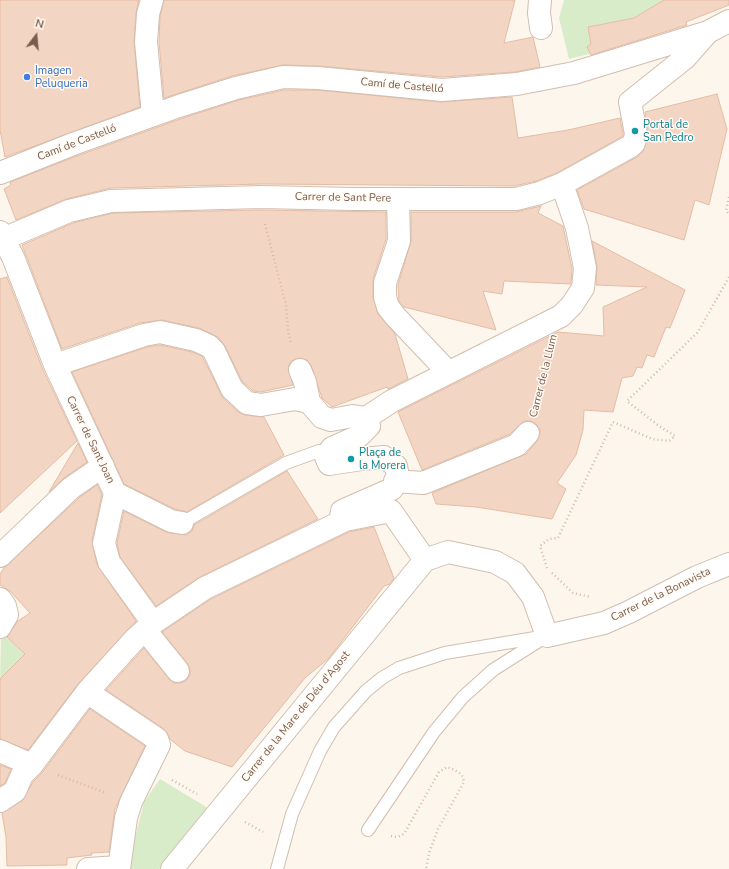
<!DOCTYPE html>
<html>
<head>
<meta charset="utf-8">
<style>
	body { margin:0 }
	#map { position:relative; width:729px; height:869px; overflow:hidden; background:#fdf6ec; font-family:"Nunito Sans",sans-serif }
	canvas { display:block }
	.north { position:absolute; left:16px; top:16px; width:40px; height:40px; -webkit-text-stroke:3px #fffaf3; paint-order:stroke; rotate:16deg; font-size:11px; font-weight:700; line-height:16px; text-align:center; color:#7a5c4d }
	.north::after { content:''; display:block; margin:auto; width:14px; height:18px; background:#7a5c4d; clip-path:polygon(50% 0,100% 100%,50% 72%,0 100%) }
</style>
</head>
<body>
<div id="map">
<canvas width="729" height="869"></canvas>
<div class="north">N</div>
</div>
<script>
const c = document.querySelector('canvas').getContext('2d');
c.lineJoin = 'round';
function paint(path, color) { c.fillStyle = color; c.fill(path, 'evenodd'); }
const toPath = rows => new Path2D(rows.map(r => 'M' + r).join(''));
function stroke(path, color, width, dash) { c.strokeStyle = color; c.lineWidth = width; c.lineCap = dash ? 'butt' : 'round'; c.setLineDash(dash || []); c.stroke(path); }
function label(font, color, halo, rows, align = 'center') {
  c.font = font + ' "Nunito Sans",sans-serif'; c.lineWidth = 3; c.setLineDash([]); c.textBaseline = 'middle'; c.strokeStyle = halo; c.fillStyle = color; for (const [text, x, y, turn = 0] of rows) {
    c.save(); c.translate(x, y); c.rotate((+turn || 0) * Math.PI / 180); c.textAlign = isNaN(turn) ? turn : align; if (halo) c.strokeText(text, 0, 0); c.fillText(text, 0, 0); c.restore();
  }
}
const green = toPath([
	[564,0,664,0,634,18,588,27,593,53,569,59,559,18],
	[1,632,25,654,15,664,27,677,0,688],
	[160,779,208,808,159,869,127,869,144,802]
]);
const building = toPath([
	[0,0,139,0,136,13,134,41,140,107,5,157,0,130,0,0],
	[164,0,515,0,504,43,533,37,540,67,515,72,442,77,319,66,283,65,232,76,164,98,159,42,160,16,164,0],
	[664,0,729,0,729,5,686,22,687,25,591,55,587,47,591,44,588,27,634,18,664,0],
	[284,90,317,90,441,102,512,97,518,138,568,130,620,118,623,134,623,136,557,173,536,181,514,186,261,184,111,188,66,199,16,220,4,189,11,185,10,182,77,156,183,118,239,100,284,90],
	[717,94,727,129,709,205,695,200,684,240,584,209,577,190,637,157,643,152,648,136,645,112,717,94],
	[541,206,538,213,563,226,572,269,571,284,504,281,502,294,483,291,496,330,404,307,399,301,398,285,411,241,411,212,516,212,541,206],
	[261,210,386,212,386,239,373,279,373,297,378,314,395,334,408,379,388,389,387,387,332,407,322,398,311,365,307,360,301,358,295,359,290,362,288,368,293,385,261,392,253,391,242,381,225,346,218,337,199,328,162,320,140,323,62,349,22,245,73,223,113,213,261,210],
	[592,241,685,290,670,328,666,327,654,357,647,355,642,368,637,367,633,376,622,378,613,412,584,410,583,430,576,455,557,483,566,489,552,519,476,507,436,504,432,493,526,454,537,441,540,435,540,429,536,424,531,421,524,421,510,434,422,470,398,412,558,332,604,336,603,307,647,287,596,285,597,266,592,241],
	[7,277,43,370,77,441,0,513,0,279,7,277],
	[160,345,192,352,202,356,223,398,238,412,245,415,264,417,284,455,187,512,175,509,124,484,72,372,147,347,160,345],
	[78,443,87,462,64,478,49,492,78,443],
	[287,471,318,519,200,577,156,606,120,557,117,543,124,511,166,532,186,535,192,531,194,525,287,471],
	[97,485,102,494,92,541,97,565,136,621,78,684,28,750,0,739,0,679,25,654,7,637,18,621,30,613,10,591,0,585,0,574,4,568,79,498,97,485],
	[374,527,394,578,390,584,384,586,329,658,305,678,232,767,185,751,171,740,164,729,106,690,144,648,169,679,174,683,180,683,186,681,190,675,190,669,188,664,162,632,211,599,349,532,374,527],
	[90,709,145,746,115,809,109,852,91,853,92,855,67,858,67,865,7,866,6,837,2,813,22,801,33,782,42,773,90,709],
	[0,765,11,769,5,783,0,786,0,765]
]);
const path = toPath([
	[729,197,726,211,729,214],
	[265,224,286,305,288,330,291,345],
	[537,408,547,372,549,353],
	[547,568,540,546,549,539,558,538,613,422,652,439,669,441,675,436,659,426,627,401,698,332,729,277],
	[552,573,573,593,591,597],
	[58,775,106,793],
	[172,780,197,794],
	[245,822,263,832],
	[391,836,397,837,404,834,439,772,447,767,455,770,462,775,464,782,438,829,429,853,426,869]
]);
const lane = toPath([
	[182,523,286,463,319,451,329,452],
	[368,830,434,732,463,697,493,670,542,639],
	[277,869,292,814,320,751,334,727,366,691,382,678,399,668,445,653,547,636]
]);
const street = toPath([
	[152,0,148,14,146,42,153,115],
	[540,0,539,13,541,28],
	[0,173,73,144,179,106,236,88,283,77,318,78,442,90,517,84,574,73,708,32,729,21],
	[398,199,399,241,385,283,385,297,388,307,395,316,448,372],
	[0,232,13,257,55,365,115,493,171,521,182,523],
	[3,239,69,211,111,201,261,197,354,199,516,199,540,193,562,184,631,146,634,143,636,134,630,102,685,58,708,32],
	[55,365,144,335,160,332,196,340,209,346,214,351,232,389,247,403,261,405,295,399,309,402,322,417,331,420,353,416,366,418,369,426,359,436,332,448,329,452,326,457,329,464,362,459,384,457,396,466,398,477,392,489,342,511,341,517,345,520,391,511,425,560,172,869],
	[300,370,305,382,309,402],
	[366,418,392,401,561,316,572,305,583,288,585,268,577,228,562,184],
	[395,481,423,483,517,445,528,433],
	[115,493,104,543,109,562,153,623],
	[0,556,71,488,103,466],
	[425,560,448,552,495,562,515,573,533,597,547,636,604,623,629,612,697,577,729,564],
	[0,599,5,606,7,615,0,627],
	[145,630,178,671],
	[87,692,157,739,159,745,131,802,126,818,119,869],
	[0,751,32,765],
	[0,801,15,791,22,775,32,765,87,692,135,639,153,623,205,588,345,520],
	[88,869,119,867]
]);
const markers = [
	[27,77,4,"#3f7fe0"],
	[635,131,4,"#0f9aa8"],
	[351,459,4,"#0f9aa8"]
];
const shopNames = [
	["Imagen",35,71],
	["Peluqueria",35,84]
];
const streetNames = [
	["Camí de Castelló",402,86,5],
	["Camí de Castelló",77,143,-21],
	["Carrer de Sant Pere",343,198,1],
	["Carrer de la Llum",544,376,-76],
	["Carrer de Sant Joan",90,440,64],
	["Carrer de la Bonavista",661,595,-26],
	["Carrer de la Mare de Déu d'Agost",296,717,-51]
];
const cultureNames = [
	["Portal de",643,125],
	["San Pedro",643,138],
	["Plaça de",359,453],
	["la Morera",359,466]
];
paint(green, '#d8ecc9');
paint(building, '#f3d5c3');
stroke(building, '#e6bba3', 1);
stroke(lane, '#d1beb0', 14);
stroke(street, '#d1beb0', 24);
stroke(path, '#d9b8a5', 2.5, [1, 3]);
stroke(lane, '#fff', 12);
stroke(street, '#fff', 22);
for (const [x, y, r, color] of markers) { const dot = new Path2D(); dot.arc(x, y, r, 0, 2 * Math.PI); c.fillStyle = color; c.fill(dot); stroke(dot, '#fffaf3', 1.5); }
label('11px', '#366cbe', '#fffaf3', shopNames, 'left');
label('11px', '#7a5c4d', '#fffaf3', streetNames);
label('11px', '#0d838f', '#fffaf3', cultureNames, 'left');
</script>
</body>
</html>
